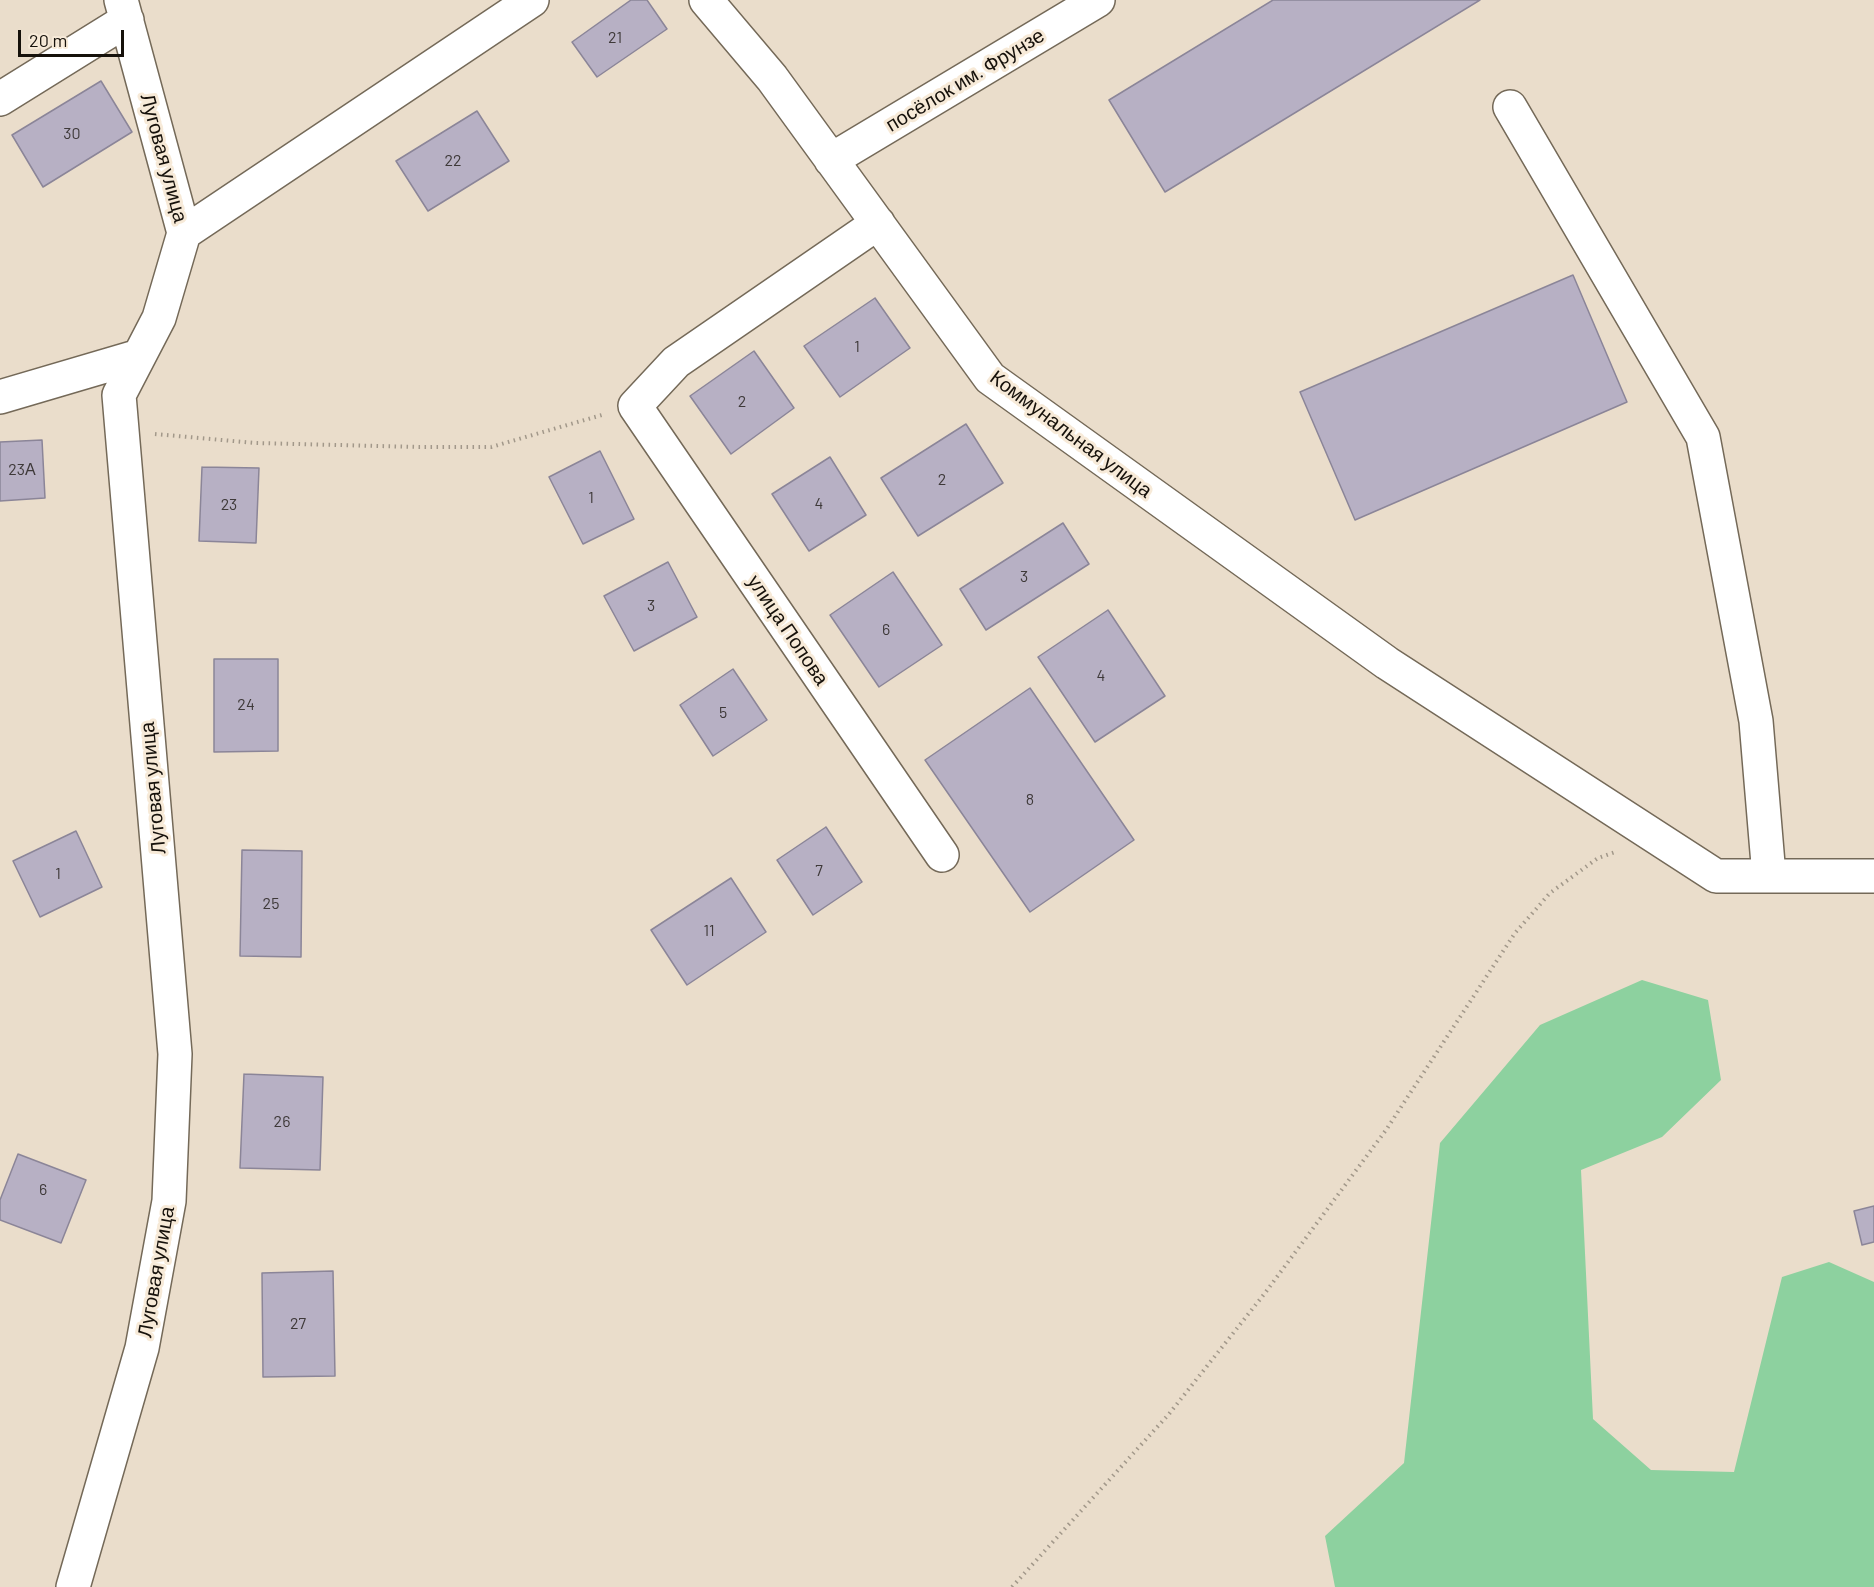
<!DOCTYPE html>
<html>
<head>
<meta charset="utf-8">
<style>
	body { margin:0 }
	#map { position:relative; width:1874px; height:1587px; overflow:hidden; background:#eaddcb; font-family:Barlow,sans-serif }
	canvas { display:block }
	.scale { position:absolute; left:18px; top:30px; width:106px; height:27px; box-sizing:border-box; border:3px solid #16110b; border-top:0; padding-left:8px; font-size:18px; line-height:21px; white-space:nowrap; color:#16110b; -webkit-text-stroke:4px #f7ead8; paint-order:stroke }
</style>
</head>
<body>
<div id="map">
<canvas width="1874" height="1587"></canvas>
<div class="scale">20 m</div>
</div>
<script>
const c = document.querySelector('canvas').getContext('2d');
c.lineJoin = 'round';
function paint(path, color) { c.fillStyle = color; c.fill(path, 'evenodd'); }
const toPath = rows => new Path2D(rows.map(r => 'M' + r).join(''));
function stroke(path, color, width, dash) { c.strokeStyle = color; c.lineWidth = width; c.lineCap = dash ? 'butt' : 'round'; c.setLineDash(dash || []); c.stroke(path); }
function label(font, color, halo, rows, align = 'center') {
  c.font = font + ' Barlow,sans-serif'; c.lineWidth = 6; c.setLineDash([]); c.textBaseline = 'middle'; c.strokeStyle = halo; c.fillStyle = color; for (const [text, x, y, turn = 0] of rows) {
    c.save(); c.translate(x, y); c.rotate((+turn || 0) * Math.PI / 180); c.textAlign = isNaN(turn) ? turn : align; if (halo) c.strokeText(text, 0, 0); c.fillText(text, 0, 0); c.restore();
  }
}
const green = toPath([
	[1642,980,1708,1000,1721,1080,1662,1137,1581,1170,1593,1419,1651,1470,1734,1472,1782,1277,1829,1262,1874,1282,1874,1587,1335,1587,1325,1536,1404,1463,1440,1143,1540,1025]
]);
const building = toPath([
	[631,0,647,0,667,29,597,77,572,42,631,0],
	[1273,0,1480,0,1165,192,1109,100,1273,0],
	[101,81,132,132,43,187,12,135,101,81],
	[477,111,509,161,428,211,396,161,477,111],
	[1573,275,1627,402,1355,520,1300,392,1573,275],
	[875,298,910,348,840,397,804,346,875,298],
	[754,351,794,408,731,454,690,396,754,351],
	[966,424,1003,483,918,536,881,478,966,424],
	[42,440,45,498,0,501,0,442,42,440],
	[600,451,634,519,583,544,549,477,600,451],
	[830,457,866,515,809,551,772,494,830,457],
	[202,467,259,468,256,543,199,541,202,467],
	[1063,523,1089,564,986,630,960,589,1063,523],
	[668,562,697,617,634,651,604,596,668,562],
	[893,572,942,645,879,687,830,615,893,572],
	[1108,610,1165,696,1095,742,1038,657,1108,610],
	[214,659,278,659,278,751,214,752,214,659],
	[733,669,767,720,713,756,680,705,733,669],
	[1030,688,1134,840,1030,912,925,760,1030,688],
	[826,827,862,882,813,915,777,860,826,827],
	[76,831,102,887,40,917,13,861,76,831],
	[242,850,302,851,301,957,240,956,242,850],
	[731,878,766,932,687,985,651,930,731,878],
	[244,1074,323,1077,320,1170,240,1168,244,1074],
	[18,1154,86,1180,61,1243,0,1220,0,1200,18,1154],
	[1874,1206,1874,1242,1862,1245,1854,1211,1874,1206],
	[333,1271,335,1376,263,1377,262,1273,333,1271]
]);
const path = toPath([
	[155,434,255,443,420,447,491,447,602,415],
	[1012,1587,1169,1414,1265,1293,1386,1130,1515,933,1550,893,1598,858,1615,852]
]);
const minor = toPath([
	[706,0,772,78,990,378,1387,663,1716,876,1874,876],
	[0,99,127,20],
	[1510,107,1703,437,1756,721,1769,876],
	[831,160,1098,0],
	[878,223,676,362,635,406,942,855],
	[184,233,532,0],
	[0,397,139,356],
	[73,1587,142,1348,169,1201,175,1054,119,395,159,318,184,233,121,0]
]);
const numberNames = [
	["21",615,38],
	["30",72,134],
	["22",453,161],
	["1",857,347],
	["2",742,402],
	["23А",22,470],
	["2",942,480],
	["1",591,498],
	["4",819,504],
	["23",229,505],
	["3",1024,577],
	["3",651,606],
	["6",886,630],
	["4",1101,676],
	["24",246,705],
	["5",723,713],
	["8",1030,800],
	["7",819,871],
	["1",58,874],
	["25",271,904],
	["11",709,931],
	["26",282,1122],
	["6",43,1190],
	["27",298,1324]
];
const streetNames = [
	["посёлок им. Фрунзе",965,80,-31],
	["Луговая улица",164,158,75],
	["Коммунальная улица",1071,434,37],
	["улица Попова",788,630,56],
	["Луговая улица",153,788,-95],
	["Луговая улица",156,1272,-80]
];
paint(green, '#8dd19f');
paint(building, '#b7b0c4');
stroke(building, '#8b8598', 1.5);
stroke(minor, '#746958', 36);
stroke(path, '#a2988a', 4, [1.5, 4.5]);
stroke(minor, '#fff', 33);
label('16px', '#3e3939', null, numberNames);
label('20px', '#16110b', '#f7ead8', streetNames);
</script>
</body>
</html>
